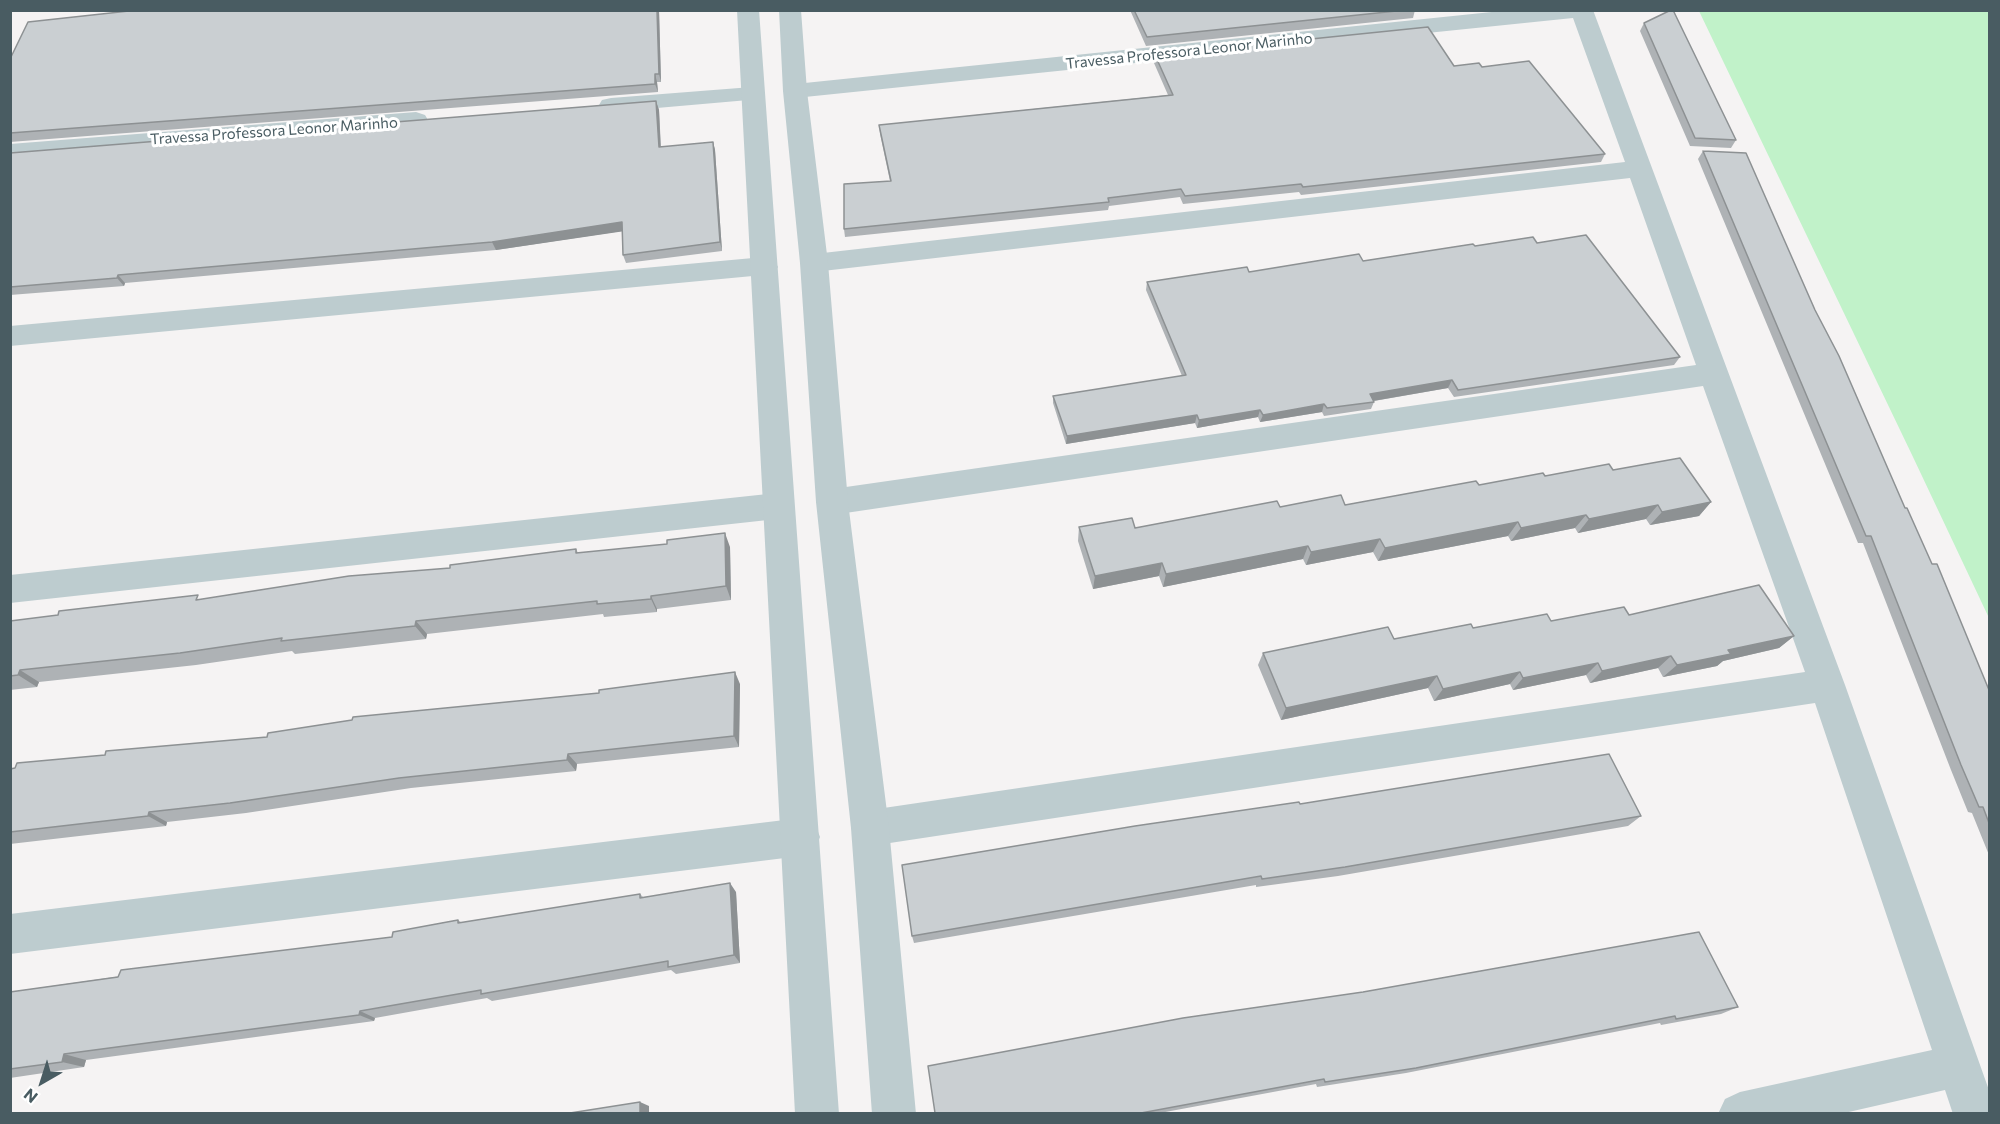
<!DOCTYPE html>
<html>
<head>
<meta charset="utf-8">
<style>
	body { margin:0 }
	#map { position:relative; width:2000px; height:1124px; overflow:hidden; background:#f5f3f3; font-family:Commissioner,sans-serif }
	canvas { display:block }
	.frame { position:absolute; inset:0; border:12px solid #495c62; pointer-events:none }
	.north { position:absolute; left:12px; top:1052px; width:60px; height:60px; -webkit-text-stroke:4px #fff; paint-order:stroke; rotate:219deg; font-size:16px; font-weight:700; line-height:24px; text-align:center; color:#495c62 }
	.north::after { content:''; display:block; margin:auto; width:21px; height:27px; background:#495c62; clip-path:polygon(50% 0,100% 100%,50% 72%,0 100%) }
</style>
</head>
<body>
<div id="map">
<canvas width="2000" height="1124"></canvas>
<div class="frame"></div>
<div class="north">N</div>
</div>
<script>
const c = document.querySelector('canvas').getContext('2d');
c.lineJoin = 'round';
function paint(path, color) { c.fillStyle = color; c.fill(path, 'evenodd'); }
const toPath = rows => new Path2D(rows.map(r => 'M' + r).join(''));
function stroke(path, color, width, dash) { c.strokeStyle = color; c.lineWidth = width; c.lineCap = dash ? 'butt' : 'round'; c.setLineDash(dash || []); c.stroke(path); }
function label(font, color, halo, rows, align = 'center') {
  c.font = font + ' Commissioner,sans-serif'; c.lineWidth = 6; c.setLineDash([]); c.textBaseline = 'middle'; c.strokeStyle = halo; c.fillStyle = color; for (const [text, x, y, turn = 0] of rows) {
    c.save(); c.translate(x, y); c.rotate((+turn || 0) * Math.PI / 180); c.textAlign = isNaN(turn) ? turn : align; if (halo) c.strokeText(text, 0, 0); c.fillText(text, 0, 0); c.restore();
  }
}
const green = toPath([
	[1699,11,1989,11,1989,618,1913,457]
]);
const minor = toPath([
	[1511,10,1593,10,1845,685,1990,1093,1990,1114,1953,1114,1945,1090,1840,1114,1718,1114,1725,1099,1740,1092,1932,1050,1815,703,870,846,857,841,851,828,857,815,870,810,1805,672,1703,386,832,515,821,511,816,502,821,493,832,489,1696,365,1630,178,814,272,804,270,800,263,804,256,814,254,1625,162,1573,18,795,98,787,96,783,91,787,86,795,84,1511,10],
	[752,87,760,89,764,94,760,99,611,112,602,110,599,105,602,100,611,98,752,87],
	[416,112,425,115,428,120,425,125,10,160,10,144,416,112],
	[764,257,774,260,778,267,774,274,10,346,10,326,764,257],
	[777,493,788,497,793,506,788,515,777,519,10,603,10,575,777,493],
	[801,818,815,824,820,837,815,850,801,856,10,954,10,914,801,818]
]);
const tertiary = toPath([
	[737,10,759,10,839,1114,795,1114,737,10],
	[779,10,801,10,807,91,828,263,848,502,889,828,916,1114,872,1114,851,828,816,502,800,263,783,91,779,10]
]);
const wall = toPath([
	[138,10,659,10,661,82,657,82,658,92,10,142,10,59],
	[1130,10,1415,10,1413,18,1146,46],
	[1644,23,1736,140,1731,148,1690,146,1640,31],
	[1155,55,1482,67,1605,154,1601,162,1301,195,1299,192,1183,204,1180,197,1109,206,1108,210,845,237,844,229,890,181,880,134,879,125,1168,95,1154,63],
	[656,101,659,110,661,147,713,142,715,150,722,251,626,263,623,255,622,231,496,250,125,283,124,286,10,295,10,153],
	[1703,151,1815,310,1905,508,1989,690,1989,855,1972,813,1968,812,1951,770,1863,543,1858,543,1698,159],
	[1537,243,1680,357,1674,365,1454,397,1448,388,1374,401,1374,402,1371,409,1324,416,1322,412,1260,422,1258,417,1197,428,1195,423,1066,444,1053,403,1053,396,1182,376,1146,290,1147,282,1363,261,1475,246],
	[1613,470,1711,502,1699,516,1650,525,1646,519,1578,533,1575,528,1511,541,1508,536,1378,561,1373,552,1306,565,1303,559,1163,587,1159,576,1093,589,1078,541,1079,527,1135,528,1280,507,1345,505,1545,476],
	[730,547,731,600,657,609,657,612,604,617,603,614,427,634,426,639,295,654,292,651,196,665,39,682,37,687,10,690,10,621,203,599,450,568,576,549,578,553],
	[1629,615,1794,636,1779,648,1723,661,1717,666,1663,677,1658,668,1590,683,1586,675,1513,690,1510,684,1434,701,1428,688,1281,720,1258,665,1263,653,1394,639,1473,628],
	[740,684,739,747,577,764,576,771,411,788,246,813,167,822,166,826,10,844,10,769,105,755],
	[1300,804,1641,816,1628,826,1338,876,1256,887,1256,885,914,943,912,936],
	[736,892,740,963,676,974,671,970,492,1001,487,998,375,1018,374,1021,86,1060,84,1067,10,1078,10,992,392,937,458,920,462,923,640,894,643,897],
	[1738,1007,1721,1014,1661,1025,1660,1023,1406,1073,1317,1087,1316,1084,1160,1113,935,1113]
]);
const shadedWall = toPath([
	[657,10,659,10,661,82,659,74],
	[655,74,657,82,658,92,655,84],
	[656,101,659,110,661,156,659,147],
	[713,142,715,150,722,251,720,242],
	[622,222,625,231,496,250,492,242],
	[118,275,125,283,124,286,117,278],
	[1452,380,1448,388,1367,402,1370,394],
	[1324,404,1322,412,1260,422,1263,415],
	[1260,410,1258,417,1197,428,1199,420],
	[1197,415,1195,423,1066,444,1067,436],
	[1711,502,1699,516,1650,525,1662,512],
	[1658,505,1646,519,1578,533,1589,519],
	[1586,515,1575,528,1511,541,1521,528],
	[1518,522,1508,536,1378,561,1385,548],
	[725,533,730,547,731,600,726,586],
	[1380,539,1373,552,1306,565,1311,552],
	[1308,546,1303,559,1163,587,1166,574],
	[1162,563,1159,576,1093,589,1095,576],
	[651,596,657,609,657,612,651,599],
	[416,621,427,634,426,639,415,626],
	[1794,636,1779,648,1723,661,1717,666,1663,677,1677,665,1728,650],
	[1671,656,1658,668,1590,683,1602,671],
	[1598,663,1586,675,1513,690,1523,678],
	[20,670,39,682,37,687,18,675],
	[735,672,740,684,739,747,734,736],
	[1520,672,1510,684,1434,701,1443,689],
	[1437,676,1428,688,1281,720,1286,708],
	[568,754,577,764,576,771,567,760],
	[149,812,167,822,166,826,148,816],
	[730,883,736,892,740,963,734,955],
	[360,1011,375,1018,374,1021,359,1015],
	[64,1054,86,1060,84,1067,62,1062],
	[640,1102,649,1106,649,1113,640,1113]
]);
const building = toPath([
	[138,10,657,10,659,74,655,74,655,84,10,133,10,59,28,22,138,10],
	[1134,10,1406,10,1147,37,1134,10],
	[1671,10,1673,10,1736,140,1695,138,1644,23,1671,10],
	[1428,27,1454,66,1479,63,1482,67,1529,61,1605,154,1303,187,1301,184,1185,196,1181,189,1108,198,1109,202,844,229,844,184,891,181,879,125,1173,95,1155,55,1428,27],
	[656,101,659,147,713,142,720,242,623,255,622,222,492,242,118,275,117,278,10,287,10,153,656,101],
	[1703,151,1746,153,1815,310,1839,356,1905,508,1907,508,1932,564,1937,564,1989,690,1989,823,1983,807,1979,807,1961,765,1871,536,1866,536,1703,151],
	[1586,235,1680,357,1458,390,1452,380,1370,394,1374,402,1327,408,1324,404,1263,415,1260,410,1199,420,1197,415,1067,436,1053,396,1186,375,1147,282,1247,267,1249,272,1359,254,1363,261,1473,244,1475,246,1533,237,1537,243,1586,235],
	[1680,458,1711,502,1662,512,1658,505,1589,519,1586,515,1521,528,1518,522,1385,548,1380,539,1311,552,1308,546,1166,574,1162,563,1095,576,1079,527,1132,518,1135,528,1277,501,1280,507,1341,495,1345,505,1476,481,1479,485,1543,473,1545,476,1609,464,1613,470,1680,458],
	[725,533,726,586,651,596,651,599,597,604,597,601,416,621,415,626,281,641,282,638,180,653,20,670,18,675,10,676,10,621,58,615,59,611,198,595,196,600,349,576,450,568,450,565,576,549,576,553,667,544,667,540,725,533],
	[1759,585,1794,636,1728,650,1731,654,1677,665,1671,656,1602,671,1598,663,1523,678,1520,672,1443,689,1437,676,1286,708,1263,653,1388,627,1394,639,1471,624,1473,628,1547,614,1551,621,1624,607,1629,615,1759,585],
	[735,672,734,736,568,754,567,760,399,778,230,803,149,812,148,816,10,832,10,769,15,768,17,763,105,755,106,751,267,737,268,733,352,720,353,717,599,693,599,690,735,672],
	[1609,754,1641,816,1345,867,1262,879,1261,876,912,936,902,865,1135,826,1299,802,1300,804,1609,754],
	[730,883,734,955,668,967,668,961,481,994,481,990,360,1011,359,1015,64,1054,62,1062,10,1069,10,992,118,977,121,970,392,937,393,932,458,920,458,923,640,894,640,898,730,883],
	[1699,932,1738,1007,1676,1019,1675,1016,1416,1068,1325,1082,1324,1079,1141,1113,935,1113,928,1066,1183,1018,1363,992,1699,932],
	[640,1102,640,1113,570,1113,640,1102]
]);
const farStreetnames = [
	["Travessa Professora Leonor Marinho",1189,51,-6],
	["Travessa Professora Leonor Marinho",274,131,-4]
];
paint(green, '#c1f2c9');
paint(minor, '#bdcccf');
paint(tertiary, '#bdcccf');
paint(wall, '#aeb2b5');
paint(shadedWall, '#8d9193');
paint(building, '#cacfd2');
stroke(building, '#8d9193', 1.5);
label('15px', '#495c62', '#fff', farStreetnames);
</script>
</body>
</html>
